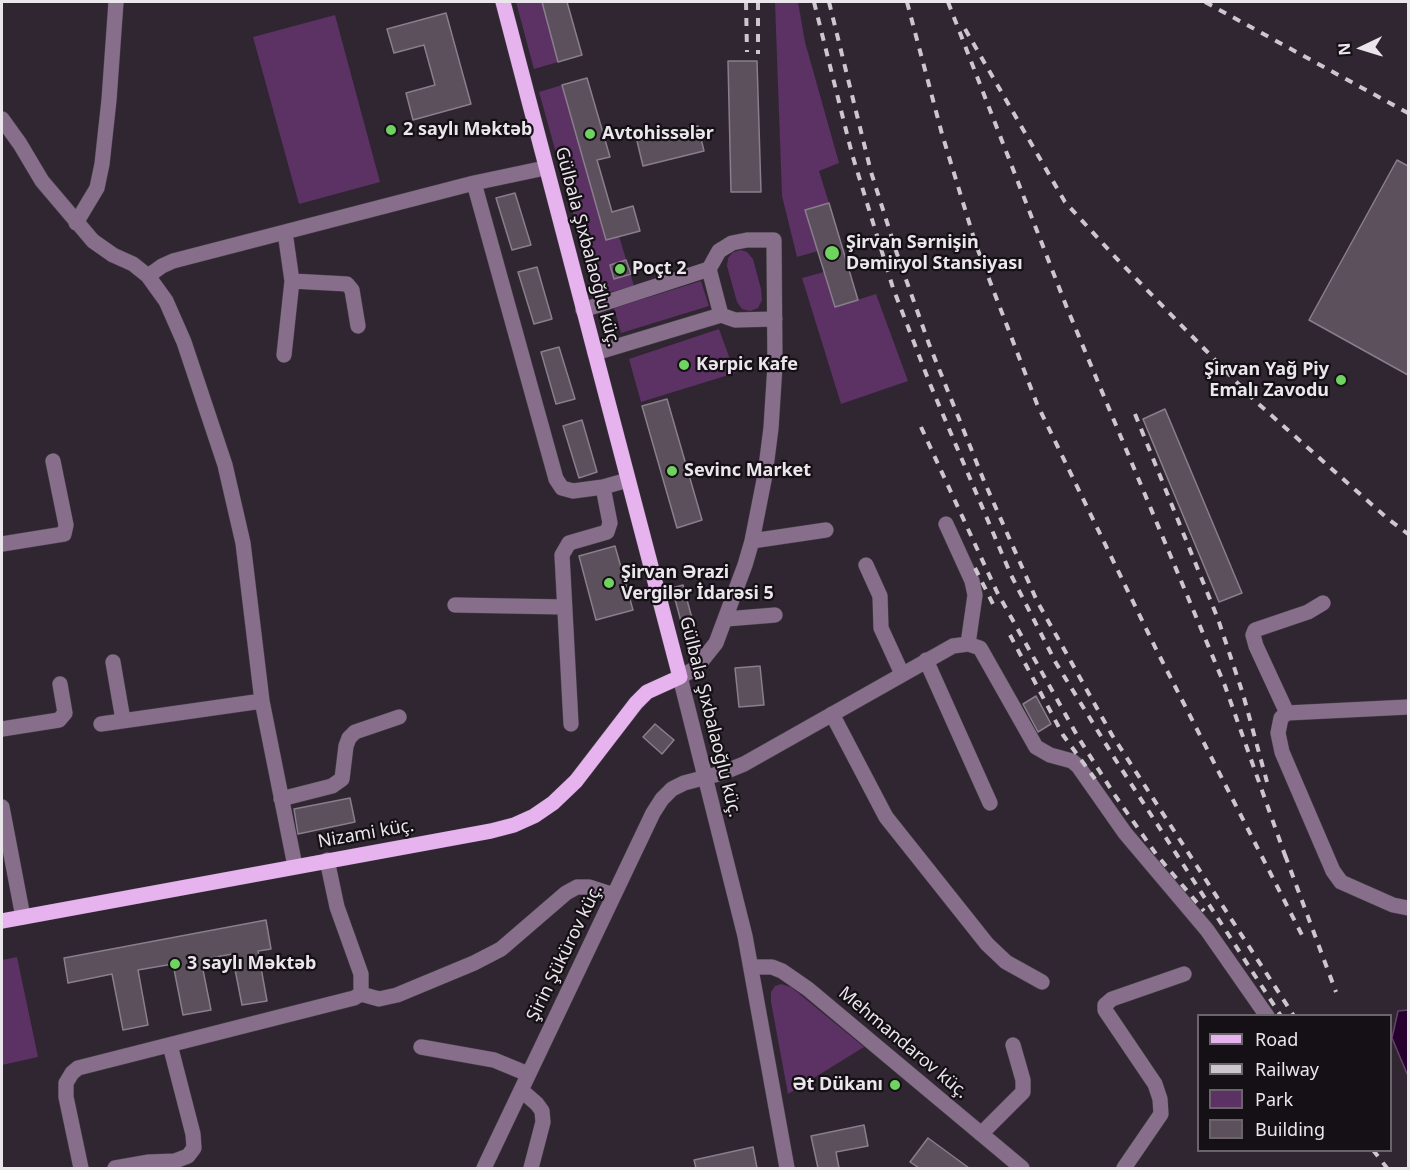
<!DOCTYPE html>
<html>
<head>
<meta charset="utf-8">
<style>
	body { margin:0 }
	#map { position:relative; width:1410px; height:1170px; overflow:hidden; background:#2f2631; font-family:"Noto Sans",sans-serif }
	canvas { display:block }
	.frame { position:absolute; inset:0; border:3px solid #ebe5ec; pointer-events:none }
	.legend { position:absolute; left:1197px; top:1014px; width:195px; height:138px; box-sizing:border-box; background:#151015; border:2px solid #6b656b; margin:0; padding:8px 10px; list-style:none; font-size:18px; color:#ebe5ec }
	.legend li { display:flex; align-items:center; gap:12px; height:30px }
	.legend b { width:30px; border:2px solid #6b656b }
	.north { position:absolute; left:1332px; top:18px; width:60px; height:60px; -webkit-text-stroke:4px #151015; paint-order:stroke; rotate:266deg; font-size:16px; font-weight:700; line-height:24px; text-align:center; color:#ebe5ec }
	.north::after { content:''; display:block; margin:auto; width:21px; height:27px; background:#ebe5ec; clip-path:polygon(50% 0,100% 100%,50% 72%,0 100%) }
</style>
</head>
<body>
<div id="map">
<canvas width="1410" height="1170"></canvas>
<div class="frame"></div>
<ul class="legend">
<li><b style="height:8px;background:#e6b3ef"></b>Road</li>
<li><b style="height:8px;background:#cdc6ce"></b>Railway</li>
<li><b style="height:16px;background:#5c3164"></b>Park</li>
<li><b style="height:16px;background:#5b505c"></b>Building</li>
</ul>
<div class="north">N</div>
</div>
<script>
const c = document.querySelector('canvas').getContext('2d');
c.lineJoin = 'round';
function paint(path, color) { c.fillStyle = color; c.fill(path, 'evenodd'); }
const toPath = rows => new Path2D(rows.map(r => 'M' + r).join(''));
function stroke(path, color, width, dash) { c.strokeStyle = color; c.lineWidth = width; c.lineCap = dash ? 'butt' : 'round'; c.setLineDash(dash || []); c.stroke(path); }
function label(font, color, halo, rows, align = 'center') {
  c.font = font + ' "Noto Sans",sans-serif'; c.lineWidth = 4.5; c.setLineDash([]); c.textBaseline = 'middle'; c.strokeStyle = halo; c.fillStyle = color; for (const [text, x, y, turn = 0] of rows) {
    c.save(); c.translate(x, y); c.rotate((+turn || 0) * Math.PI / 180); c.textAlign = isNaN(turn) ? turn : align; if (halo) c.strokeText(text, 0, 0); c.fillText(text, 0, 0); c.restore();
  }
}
const green = toPath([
	[516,2,542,2,558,62,534,69],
	[775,2,798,2,805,42,839,163,819,171,829,203,806,210,818,251,797,257,782,196],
	[335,15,380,182,299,204,253,37],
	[562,85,606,240,619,236,634,286,596,296,539,92],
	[741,250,747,252,753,259,761,289,762,300,758,308,750,311,742,309,737,302,727,266,728,258,733,252],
	[824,272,835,307,876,294,908,381,841,404,802,278],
	[701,281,709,306,621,333,614,308],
	[719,329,735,373,641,402,629,359],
	[17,957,38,1057,2,1065,2,960],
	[781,984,791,987,864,1047,788,1094,771,1002,771,992,775,986]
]);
const water = toPath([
	[1408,1010,1408,1076,1392,1038,1398,1011,1408,1010]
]);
const building = toPath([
	[542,2,567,2,582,55,558,62,542,2],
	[446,13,471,104,413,120,406,93,435,85,424,45,394,53,387,29,446,13],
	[728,61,757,61,761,192,731,192,728,61],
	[587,78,610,157,597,160,612,212,633,206,640,231,606,240,562,85,587,78],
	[698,126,704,151,643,166,637,141,698,126],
	[1397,160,1408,166,1408,375,1309,320,1397,160],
	[515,193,531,245,512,250,496,198,515,193],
	[829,203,858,300,835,307,805,210,829,203],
	[626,260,631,274,614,279,610,265,626,260],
	[537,267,552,319,534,324,518,272,537,267],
	[559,347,575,399,556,404,541,352,559,347],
	[667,399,702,520,677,528,642,406,667,399],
	[1165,409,1242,593,1219,602,1143,419,1165,409],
	[582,420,597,472,579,478,563,426,582,420],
	[615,546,633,610,596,620,579,556,615,546],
	[683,585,700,648,695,653,690,655,672,588,683,585],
	[760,666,764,705,739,707,735,668,760,666],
	[1036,696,1051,724,1038,732,1023,704,1036,696],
	[655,724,674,740,662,754,643,737,655,724],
	[350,798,355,822,298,834,294,809,350,798],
	[266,920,271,949,258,951,267,1001,242,1005,232,954,201,960,211,1010,183,1015,173,964,138,970,148,1025,123,1030,112,974,68,983,64,958,266,920],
	[864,1125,868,1146,836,1152,839,1168,818,1168,811,1136,864,1125],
	[928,1138,969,1168,919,1168,910,1162,928,1138],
	[753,1147,757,1168,696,1168,694,1160,753,1147]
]);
const minor = toPath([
	[2,119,20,144,42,181,93,241,113,255,133,264,148,276,166,301,184,342,225,465,243,543,262,701,295,866],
	[474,183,556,479,562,488,573,491,603,487,628,480],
	[76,223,97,188,102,164,109,100,116,2],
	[709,269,721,315],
	[148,276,162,266,173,261,474,183,545,168],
	[292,281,347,284,352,290,358,326],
	[583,310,709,269,719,251,732,243,747,240,774,240,775,365,771,428,765,475,752,541,745,565,716,643,696,668,680,677,745,936,787,1168],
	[595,353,721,315,735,320,775,319],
	[284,355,292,281,285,232],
	[946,524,972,581,975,595,968,644],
	[752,541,826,530],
	[2,544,64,534,66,525,53,461],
	[866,565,880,596,881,628,902,674],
	[455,605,564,607],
	[726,619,775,615],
	[926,660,990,803],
	[113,662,123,720],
	[1408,707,1287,713,1281,718,1278,733,1282,752,1333,871,1341,882,1393,905,1408,908],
	[1287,713,1256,646,1253,635,1255,630,1308,612,1323,603],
	[832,714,886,817,987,944,1006,962,1042,982],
	[101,724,262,701],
	[571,724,562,555,569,543,607,532,610,523,603,487],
	[2,729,59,720,65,713,60,684],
	[281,799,332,786,342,779,346,746,349,738,355,732,399,717],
	[2,807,23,917],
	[751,967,772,967,782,971,808,989,1022,1168],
	[361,994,379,999,397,995,474,963,501,949,566,893,577,887,589,887,614,895],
	[421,1047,494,1060,528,1074],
	[521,1090,537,1104,542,1111,543,1122,531,1168],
	[981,1134,1023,1092,1023,1080,1013,1045],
	[81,1168,66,1097,66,1083,72,1073,78,1068,354,998,361,994,361,974,337,907,327,860],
	[115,1168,149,1162,175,1161,188,1156,194,1148,193,1134,170,1045],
	[484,1168,653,813,662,799,672,789,684,783,722,773,744,764,953,646,968,644,980,648,1036,747,1050,755,1072,761,1078,766,1125,833,1207,930,1267,1016],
	[1124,1168,1161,1114,1160,1099,1155,1084,1105,1010,1105,1005,1112,999,1184,974]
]);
const major = toPath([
	[2,921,491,831,514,825,534,816,553,803,576,781,636,703,647,692,680,677,503,2]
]);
const rail = toPath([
	[746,2,747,52],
	[758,2,758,54],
	[814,2,852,154,893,288,930,384,1011,575,1056,663,1115,759,1281,1016],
	[829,2,871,172,898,257,929,344,984,481,1037,601,1112,735,1294,1016],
	[907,2,942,134,976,245,1037,404,1156,649,1304,939],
	[948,2,1067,308,1225,686,1287,861],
	[1205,2,1408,113],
	[965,29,1065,202,1117,259,1253,399,1387,518,1408,534],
	[1135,414,1218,619,1243,694,1267,782],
	[921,427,997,592,1078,737,1114,794,1156,854,1204,911],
	[975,568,994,606],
	[1010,635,1063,735,1095,779],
	[1285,855,1336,992],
	[1373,1150,1387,1168]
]);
const markers = [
	[391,130,6,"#6fd360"],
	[590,134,6,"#6fd360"],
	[832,253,8,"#6fd360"],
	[620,269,6,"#6fd360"],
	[684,365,6,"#6fd360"],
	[1341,380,6,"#6fd360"],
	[672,471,6,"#6fd360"],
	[609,583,6,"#6fd360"],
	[175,964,6,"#6fd360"],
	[895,1085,6,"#6fd360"]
];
const poiNames = [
	["2 saylı Məktəb",403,130],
	["Avtohissələr",602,134],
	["Şirvan Sərnişin",846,243],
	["Dəmiryol Stansiyası",846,264],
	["Poçt 2",632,269],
	["Kərpic Kafe",696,365],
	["Şirvan Yağ Piy",1329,370,"right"],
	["Emalı Zavodu",1329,391,"right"],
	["Sevinc Market",684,471],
	["Şirvan Ərazi",621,573],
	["Vergilər İdarəsi 5",621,594],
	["3 saylı Məktəb",187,964],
	["Ət Dükanı",883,1085,"right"]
];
const streetNames = [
	["Gülbala Şıxbalaoğlu küç.",587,247,75],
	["Gülbala Şıxbalaoğlu küç.",710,717,76],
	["Nizami küç.",366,834,-10],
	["Şirin Şükürov küç.",565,953,-64],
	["Mehmandarov küç.",903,1043,40]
];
paint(green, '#5c3164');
paint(water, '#27012e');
stroke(water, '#624567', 1.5);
paint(building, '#5b505c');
stroke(building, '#897e8c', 1.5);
stroke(minor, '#49414b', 16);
stroke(major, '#49414b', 16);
stroke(minor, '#876f8b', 15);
stroke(major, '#e6b3ef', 15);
stroke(rail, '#cdc6ce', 4, [8, 8]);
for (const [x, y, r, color] of markers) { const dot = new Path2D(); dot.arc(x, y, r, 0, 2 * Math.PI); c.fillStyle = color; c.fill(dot); stroke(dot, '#151015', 2); }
label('bold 18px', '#ebe5ec', '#151015', poiNames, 'left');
label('18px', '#ebe5ec', '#151015', streetNames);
</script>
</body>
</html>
